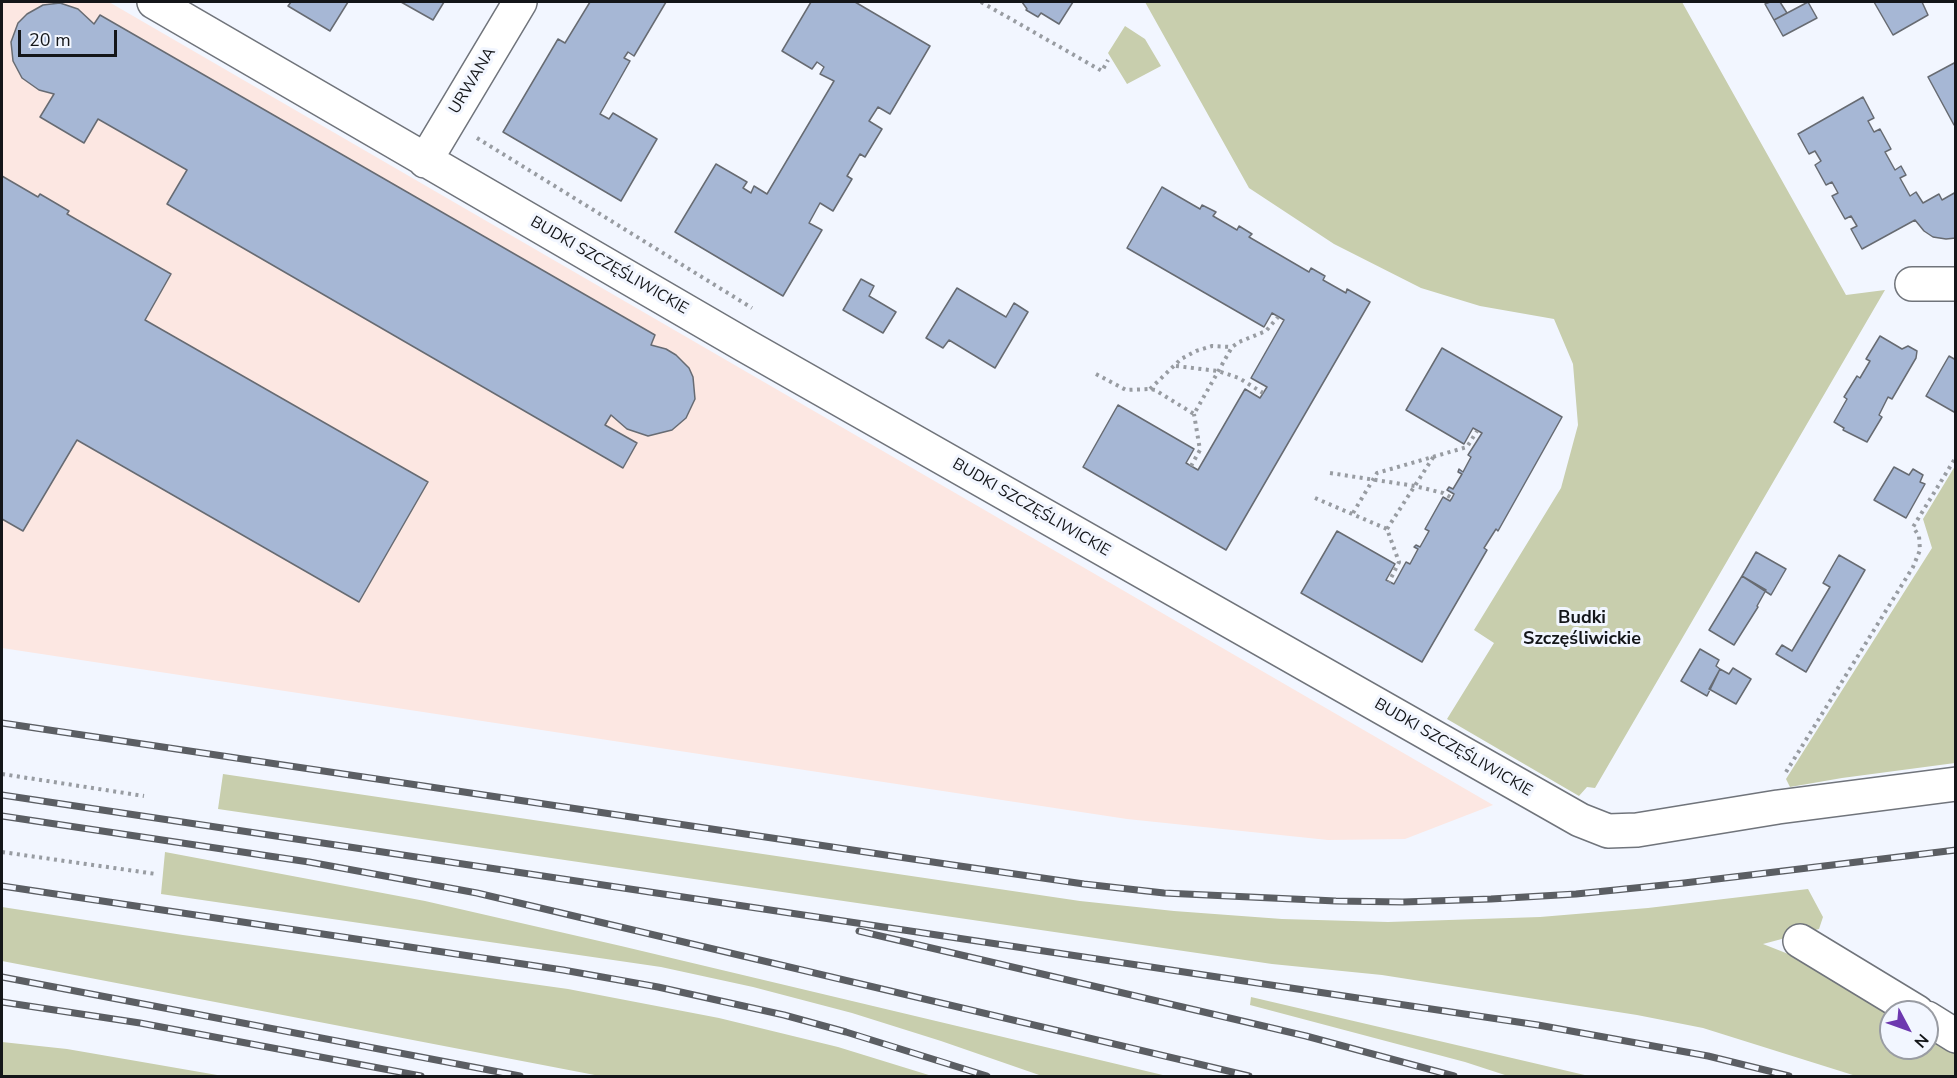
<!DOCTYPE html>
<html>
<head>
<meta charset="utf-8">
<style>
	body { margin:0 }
	#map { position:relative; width:1957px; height:1078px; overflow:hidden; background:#f2f6ff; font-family:"Nunito Sans",sans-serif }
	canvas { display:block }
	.frame { position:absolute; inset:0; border:3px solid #141619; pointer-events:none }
	.north { position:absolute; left:1879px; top:1000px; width:60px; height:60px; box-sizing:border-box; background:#f2f6ff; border:2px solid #999ca3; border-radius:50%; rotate:131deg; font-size:16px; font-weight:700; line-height:24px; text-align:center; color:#141619 }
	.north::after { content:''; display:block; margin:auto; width:21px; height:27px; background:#6d38af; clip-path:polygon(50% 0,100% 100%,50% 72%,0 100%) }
	.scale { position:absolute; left:18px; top:30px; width:99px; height:27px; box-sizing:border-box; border:3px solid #141619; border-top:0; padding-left:8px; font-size:18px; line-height:21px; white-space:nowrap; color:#141619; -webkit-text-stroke:4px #f2f6ff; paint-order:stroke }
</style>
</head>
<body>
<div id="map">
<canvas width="1957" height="1078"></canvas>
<div class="frame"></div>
<div class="north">N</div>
<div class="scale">20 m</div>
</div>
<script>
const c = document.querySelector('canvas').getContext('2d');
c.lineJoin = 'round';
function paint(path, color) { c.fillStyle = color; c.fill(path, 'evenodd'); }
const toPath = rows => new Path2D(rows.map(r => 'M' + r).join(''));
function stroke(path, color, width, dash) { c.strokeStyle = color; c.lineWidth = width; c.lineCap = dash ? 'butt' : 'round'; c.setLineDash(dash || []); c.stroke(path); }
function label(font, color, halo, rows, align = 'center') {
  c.font = font + ' "Nunito Sans",sans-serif'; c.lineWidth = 6; c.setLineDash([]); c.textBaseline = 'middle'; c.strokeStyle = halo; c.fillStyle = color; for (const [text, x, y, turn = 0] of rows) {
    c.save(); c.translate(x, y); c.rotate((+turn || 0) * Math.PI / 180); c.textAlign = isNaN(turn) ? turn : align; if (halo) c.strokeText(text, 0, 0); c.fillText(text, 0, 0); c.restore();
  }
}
const commercial = toPath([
	[2,2,109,2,1493,805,1405,839,1328,840,1127,819,2,648]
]);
const green = toPath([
	[1145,2,1682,2,1846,295,1885,290,1595,788,1587,787,1579,796,1447,719,1494,643,1474,630,1561,488,1578,425,1573,364,1554,319,1480,306,1421,288,1334,244,1249,188],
	[1125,26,1145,39,1161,66,1127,84,1108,53],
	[1955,466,1955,763,1842,778,1790,787,1786,779,1932,548,1923,519],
	[223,774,1080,901,1174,911,1282,919,1388,922,1540,917,1648,908,1808,889,1823,917,1819,929,1763,944,1829,970,1891,1012,1891,1048,1927,1048,1927,1033,1955,1051,1955,1076,1856,1076,1703,1028,1637,1015,1382,975,1272,964,218,809],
	[165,852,425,901,621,946,1167,1076,1042,1076,941,1041,852,1013,753,987,661,967,161,894],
	[2,907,183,935,568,989,719,1018,838,1047,932,1076,600,1076,2,961],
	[1251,997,1589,1076,1508,1076,1465,1062,1250,1005],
	[2,1042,67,1049,223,1076,2,1076]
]);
const building = toPath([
	[291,2,348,2,330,31,288,6,291,2],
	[401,2,444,2,433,20,401,2],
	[590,2,666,2,634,56,628,52,624,58,630,61,600,114,609,119,613,113,657,139,621,201,503,132,558,39,565,43,590,2],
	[811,2,855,2,930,46,890,114,878,107,869,121,882,129,865,157,860,154,847,176,852,179,833,211,820,203,809,223,822,230,783,296,675,232,716,164,747,182,743,188,751,193,754,186,767,194,834,81,820,74,824,67,817,62,812,69,782,51,811,2],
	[1022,2,1073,2,1059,24,1041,13,1038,17,1026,10,1027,9,1022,2],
	[1770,2,1780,2,1787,13,1774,20,1765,4,1770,2],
	[1808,2,1817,18,1783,36,1774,20,1808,2],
	[1874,2,1922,2,1928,15,1893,35,1874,2],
	[60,3,78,9,94,24,100,15,655,335,651,345,666,349,676,355,689,368,693,377,695,399,686,418,672,430,648,436,627,429,611,415,605,425,637,443,623,468,167,204,187,170,98,119,84,143,40,117,54,94,39,90,22,78,13,61,11,42,18,23,27,14,43,5,60,3],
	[1956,62,1956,124,1954,125,1928,77,1956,62],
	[1863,97,1874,118,1868,121,1874,132,1880,129,1891,149,1885,152,1895,170,1901,166,1906,175,1900,178,1910,196,1916,192,1923,203,1939,194,1942,200,1956,192,1956,238,1946,239,1933,237,1924,231,1915,220,1862,249,1851,229,1857,226,1851,216,1845,219,1832,196,1838,193,1832,182,1826,185,1815,165,1821,161,1815,151,1809,154,1798,134,1863,97],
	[2,176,38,197,40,194,69,211,67,214,171,274,145,320,428,482,359,602,77,440,23,531,2,519,2,176],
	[1162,187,1200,209,1202,205,1216,212,1213,216,1237,230,1239,226,1252,234,1249,237,1309,272,1311,268,1325,276,1323,280,1346,293,1347,289,1370,302,1226,550,1083,467,1118,405,1194,449,1186,463,1198,470,1245,389,1260,398,1267,387,1251,378,1284,320,1272,313,1264,327,1127,248,1162,187],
	[861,279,874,286,869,296,896,312,883,333,843,310,861,279],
	[957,288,1006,317,1014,303,1028,312,995,368,949,340,943,348,926,338,957,288],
	[1880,336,1902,349,1908,346,1917,351,1916,358,1892,399,1888,397,1879,415,1882,417,1867,442,1843,430,1844,428,1834,422,1847,399,1844,397,1857,376,1860,378,1870,361,1866,359,1880,336],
	[1442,348,1562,417,1498,531,1496,529,1484,548,1487,550,1422,662,1301,593,1337,531,1395,564,1386,580,1394,584,1406,562,1410,564,1418,549,1414,547,1416,545,1420,547,1429,531,1425,529,1443,497,1450,501,1452,498,1454,494,1447,490,1449,487,1453,489,1462,474,1458,472,1459,469,1463,472,1471,457,1468,455,1482,433,1473,428,1464,444,1406,410,1442,348],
	[1949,356,1956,360,1956,410,1954,412,1926,396,1949,356],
	[1894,467,1909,475,1913,469,1923,475,1920,482,1925,484,1906,518,1874,500,1894,467],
	[1756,552,1786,569,1771,595,1742,576,1756,552],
	[1839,555,1865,570,1806,672,1776,654,1782,645,1792,651,1830,587,1823,583,1839,555],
	[1742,576,1766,590,1757,606,1758,607,1734,645,1709,630,1742,576],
	[1700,649,1719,660,1716,666,1720,669,1707,696,1681,681,1700,649],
	[1733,668,1751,679,1736,704,1709,689,1720,669,1729,674,1733,668]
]);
const path = toPath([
	[981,2,1102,71,1108,60],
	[477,138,752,308],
	[1176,366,1218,371,1239,378,1263,393],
	[1096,374,1126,390,1150,389,1155,390,1194,414,1232,347,1239,342,1266,331,1278,317],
	[1150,389,1181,359,1196,351,1212,346,1232,347],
	[1191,466,1200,450,1194,414],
	[1330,473,1415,486,1443,493,1452,498],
	[1315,498,1387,529,1399,562,1389,582],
	[1353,513,1377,473,1467,447,1477,431],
	[1387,529,1434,456],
	[1786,772,1913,567,1920,550,1919,536,1913,527,1956,457],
	[2,774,144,796],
	[2,852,156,874]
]);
const minor = toPath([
	[154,2,746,346,1580,820,1608,831,1637,830,1778,807,1956,784],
	[425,161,520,2],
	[1912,284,1956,284],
	[1800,941,1917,1012],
	[1927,1018,1956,1036]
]);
const rail = toPath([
	[2,723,946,864,1084,884,1164,893,1336,901,1403,902,1491,899,1576,894,1684,883,1956,850],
	[2,795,1538,1025,1708,1056,1789,1076],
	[2,816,309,862,477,893,1249,1076],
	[2,886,563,970,658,987,784,1015,846,1032,987,1076],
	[859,931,1306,1036,1454,1076],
	[2,977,520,1076],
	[2,1002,140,1023,421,1076]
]);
const streetNames = [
	["URWANA",473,81,-59],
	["BUDKI SZCZĘŚLIWICKIE",609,266,30],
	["BUDKI SZCZĘŚLIWICKIE",1031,508,30],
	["BUDKI SZCZĘŚLIWICKIE",1453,748,30]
];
const neighbourhoodNames = [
	["Budki",1582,619],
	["Szczęśliwickie",1582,640]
];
paint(commercial, '#fce7e2');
paint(green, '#c8cead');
paint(building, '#a6b7d5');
stroke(building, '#676b72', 1.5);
stroke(minor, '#70747b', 36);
stroke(path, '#989ca2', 4, [3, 4.5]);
stroke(minor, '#fff', 33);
stroke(rail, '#5b5e63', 7);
stroke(rail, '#f2f6ff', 4.5, [14]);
label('16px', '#141619', '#f2f6ff', streetNames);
label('bold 18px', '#141619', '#f2f6ff', neighbourhoodNames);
</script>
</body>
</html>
